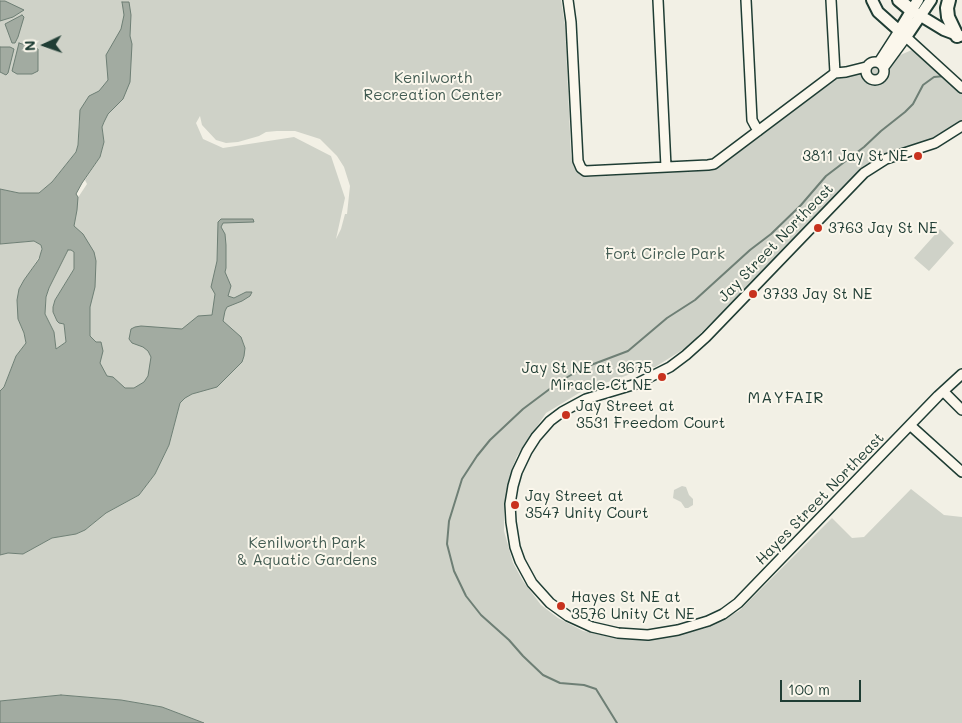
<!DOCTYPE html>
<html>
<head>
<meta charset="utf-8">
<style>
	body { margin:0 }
	#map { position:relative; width:962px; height:723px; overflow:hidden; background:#f2f0e5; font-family:Mali,sans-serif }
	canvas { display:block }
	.north { position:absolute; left:20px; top:20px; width:50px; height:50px; -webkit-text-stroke:4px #fbf7ec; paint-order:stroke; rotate:267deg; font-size:14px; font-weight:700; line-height:20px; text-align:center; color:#1f3d34 }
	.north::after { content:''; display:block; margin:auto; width:18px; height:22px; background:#1f3d34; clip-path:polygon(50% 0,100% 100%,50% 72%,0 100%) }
	.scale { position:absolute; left:780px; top:680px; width:81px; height:22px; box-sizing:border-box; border:2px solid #1f3d34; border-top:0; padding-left:6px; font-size:15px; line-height:18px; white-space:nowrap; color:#1f3d34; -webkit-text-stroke:4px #fbf7ec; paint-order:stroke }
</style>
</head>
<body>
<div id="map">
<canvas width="962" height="723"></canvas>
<div class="north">N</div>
<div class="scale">100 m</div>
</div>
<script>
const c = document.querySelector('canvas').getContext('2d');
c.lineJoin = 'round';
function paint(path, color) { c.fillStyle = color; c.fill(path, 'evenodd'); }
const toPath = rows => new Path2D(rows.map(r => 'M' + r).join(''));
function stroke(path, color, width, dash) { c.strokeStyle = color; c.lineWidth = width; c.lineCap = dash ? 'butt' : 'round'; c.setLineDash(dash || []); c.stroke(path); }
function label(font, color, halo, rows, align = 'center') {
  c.font = font + ' Mali,sans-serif'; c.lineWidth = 4; c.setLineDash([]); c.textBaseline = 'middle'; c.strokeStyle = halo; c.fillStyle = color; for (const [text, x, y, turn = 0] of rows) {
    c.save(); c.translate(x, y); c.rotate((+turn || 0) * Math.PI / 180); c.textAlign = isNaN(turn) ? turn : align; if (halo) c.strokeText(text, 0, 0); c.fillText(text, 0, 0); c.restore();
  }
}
const green = toPath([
	[0,0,561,0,565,25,571,155,574,167,578,172,590,177,715,170,839,77,855,70,880,64,914,49,962,93,962,121,932,141,895,151,877,158,807,226,687,347,655,367,649,367,612,381,600,384,579,393,546,413,517,456,510,474,504,514,504,531,513,563,523,581,541,605,558,618,583,631,620,639,666,638,706,628,739,611,832,518,852,538,864,537,911,489,944,515,962,517,962,723,204,723,162,707,121,700,61,695,0,701,0,555,8,553,23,554,52,538,76,534,85,530,106,513,139,495,155,474,169,445,180,403,184,398,192,394,217,386,242,362,245,348,243,342,140,394,112,402,90,352,74,226,76,214,75,202,87,184,85,180,100,157,104,142,102,127,104,122,79,120,78,145,76,152,52,182,39,193,19,193,0,189],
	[200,116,202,125,216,140,226,143,238,142,259,136,266,132,277,131,295,131,320,139,337,156,344,167,350,186,347,214,345,214,341,229,336,239,345,198,331,156,294,137,223,148,203,139,196,123],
	[940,229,954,243,929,271,914,258],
	[34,241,41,245,41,254,19,289,18,319,24,333,26,343,16,356,4,387,0,391,0,244],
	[68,250,71,250,74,252,74,269,55,300,53,307,53,312,57,321,64,324,66,342,56,349,54,332,45,314,46,297,49,288],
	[682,486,686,487,689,495,693,499,693,505,688,508,685,508,681,502,673,498,674,490]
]);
const water = toPath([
	[0,1,5,1,24,10,13,17,0,21,0,1],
	[122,2,129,2,131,15,130,36,132,44,130,82,123,99,108,114,104,122,102,127,104,142,100,157,82,183,76,194,78,197,77,210,74,226,83,234,94,252,96,261,95,287,90,307,90,336,96,342,101,342,103,351,100,363,107,376,113,377,125,388,134,388,144,382,148,376,151,357,148,351,143,347,132,343,129,339,131,329,135,327,141,326,182,329,198,316,212,315,215,294,211,287,217,261,218,222,221,219,253,219,254,222,223,223,221,227,225,234,226,245,226,268,225,272,231,286,228,296,234,298,246,292,252,292,250,296,242,301,227,307,225,311,223,321,241,337,245,348,244,356,242,362,217,387,192,394,185,398,180,403,169,445,155,474,139,495,106,513,85,530,76,534,52,538,23,554,8,553,0,555,0,391,4,387,16,356,26,343,24,333,18,319,17,300,19,289,24,280,39,259,42,249,41,245,34,241,0,244,0,189,19,193,39,193,52,182,76,152,78,145,80,110,89,96,99,91,108,80,106,55,121,29,124,15,122,2],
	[68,250,71,250,74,252,74,269,55,300,53,307,53,312,57,321,59,323,64,324,66,342,56,349,54,332,45,314,46,297,49,288,68,250],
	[22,15,24,17,18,37,15,43,12,43,5,24,22,15],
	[19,43,38,49,38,71,32,74,17,74,12,71,19,43],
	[0,47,10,47,14,49,8,73,6,75,0,72,0,47],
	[61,695,121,700,162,707,204,723,0,723,0,701,61,695]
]);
const stream = toPath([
	[617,723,596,689,584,685,560,683,543,675,523,656,509,640,481,615,466,596,454,571,447,544,449,521,462,479,477,456,490,440,523,409,559,382,583,368,628,351,667,318,695,300,750,250,771,234,801,205,826,176,864,147,881,131,905,112,913,104,923,85,934,77,945,76]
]);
const minor = toPath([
	[568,0,571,22,578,161,581,168,585,171,708,165,714,164,835,73,846,72,866,67],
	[658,0,666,167],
	[746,0,752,120,758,131],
	[831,0,835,73],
	'866 71a9 9 0 1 1 18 0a9 9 0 1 1-18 0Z',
	[879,62,899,31],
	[884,67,906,37,962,88],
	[962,126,935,143,886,159,864,173,706,337,686,355,670,367,636,384,586,399,562,412,550,421,536,437,527,451,517,472,513,486,510,504,511,522,515,547,520,561,532,583,550,603,568,616,592,627,618,633,648,635,678,630,708,621,723,614,738,603,938,396,962,374],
	[944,392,962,410],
	[911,426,962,472]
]);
const major = toPath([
	[872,0,878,12,906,37,931,0],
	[916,13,944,30,960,36],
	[899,31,918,0]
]);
const highway = toPath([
	[899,0,911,10],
	[949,0,947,8,948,17,957,36]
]);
const markers = [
	[918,156,5,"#c8321e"],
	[818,228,5,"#c8321e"],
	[753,294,5,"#c8321e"],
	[662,377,5,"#c8321e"],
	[566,415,5,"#c8321e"],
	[515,505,5,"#c8321e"],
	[561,606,5,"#c8321e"]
];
const parkNames = [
	["Kenilworth",433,78],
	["Recreation Center",433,95],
	["Fort Circle Park",665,254],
	["Kenilworth Park",307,543],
	["& Aquatic Gardens",307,560]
];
const poiNames = [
	["3811 Jay St NE",908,156,"right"],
	["3763 Jay St NE",828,228],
	["3733 Jay St NE",763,294],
	["Jay St NE at 3675",652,368,"right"],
	["Miracle Ct NE",652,385,"right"],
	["Jay Street at",576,406],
	["3531 Freedom Court",576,423],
	["Jay Street at",525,496],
	["3547 Unity Court",525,513],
	["Hayes St NE at",571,597],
	["3576 Unity Ct NE",571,614]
];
const streetNames = [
	["Jay Street Northeast",776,243,-46],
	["Hayes Street Northeast",820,499,-46]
];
const neighbourhoodNames = [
	["MAYFAIR",786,398]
];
paint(green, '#cfd2c8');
paint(water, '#a2aba1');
stroke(water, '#6e7f75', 1);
stroke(stream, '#6e7f75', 2);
stroke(minor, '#1f3d34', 12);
stroke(major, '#1f3d34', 14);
stroke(highway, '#1f3d34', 16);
stroke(minor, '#fbf7ec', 9);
stroke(major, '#fbf7ec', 10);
stroke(highway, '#fbf7ec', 12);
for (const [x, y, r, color] of markers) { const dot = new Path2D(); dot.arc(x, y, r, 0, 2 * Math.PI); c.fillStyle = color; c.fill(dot); stroke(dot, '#fbf7ec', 2); }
label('15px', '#425b52', '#fbf7ec', parkNames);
label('15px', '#1f3d34', '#fbf7ec', poiNames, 'left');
label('15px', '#1f3d34', '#fbf7ec', streetNames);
c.letterSpacing = '1px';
label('16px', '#1f3d34', '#fbf7ec', neighbourhoodNames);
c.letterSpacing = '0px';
</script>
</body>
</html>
